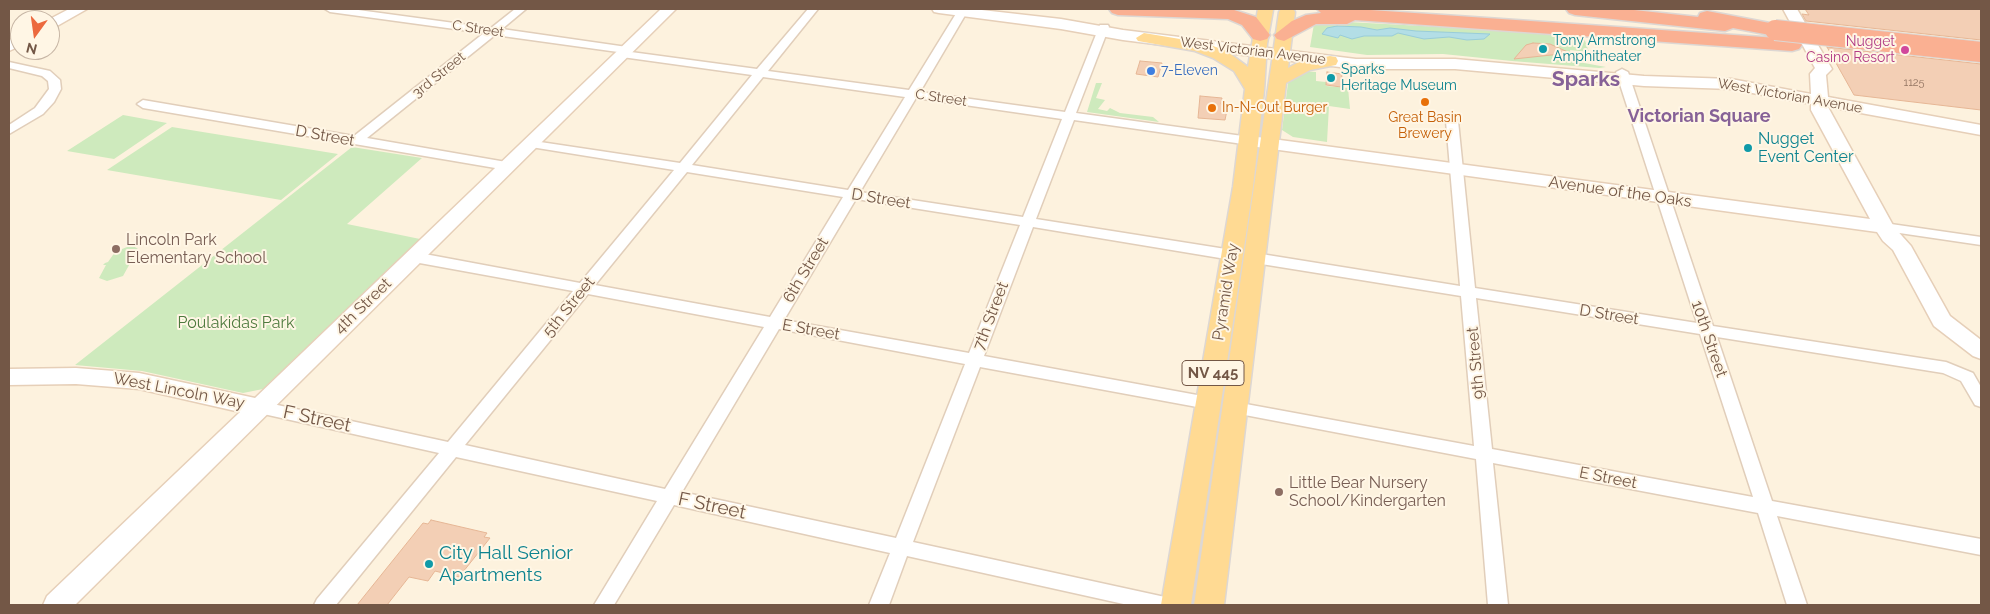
<!DOCTYPE html>
<html>
<head>
<meta charset="utf-8">
<style>
	body { margin:0 }
	#map { position:relative; width:1990px; height:614px; overflow:hidden; background:#fdf2de; font-family:Raleway,sans-serif }
	canvas { display:block }
	.frame { position:absolute; inset:0; border:10px solid #735746; pointer-events:none }
	.north { position:absolute; left:10px; top:10px; width:50px; height:50px; box-sizing:border-box; background:#fff6e5; border:1px solid #c7b6a5; border-radius:50%; rotate:194deg; font-size:14px; font-weight:700; line-height:20px; text-align:center; color:#735746 }
	.north::after { content:''; display:block; margin:auto; width:18px; height:22px; background:#ec693e; clip-path:polygon(50% 0,100% 100%,50% 72%,0 100%) }
</style>
</head>
<body>
<div id="map">
<canvas width="1990" height="614"></canvas>
<div class="frame"></div>
<div class="north">N</div>
</div>
<script>
const c = document.querySelector('canvas').getContext('2d');
c.lineJoin = 'round';
function paint(path, color) { c.fillStyle = color; c.fill(path, 'evenodd'); }
const toPath = rows => new Path2D(rows.map(r => 'M' + r).join(''));
function stroke(path, color, width, dash) { c.strokeStyle = color; c.lineWidth = width; c.lineCap = dash ? 'butt' : 'round'; c.setLineDash(dash || []); c.stroke(path); }
function label(font, color, halo, rows, align = 'center') {
  c.font = font + ' Raleway,sans-serif'; c.lineWidth = 4; c.setLineDash([]); c.textBaseline = 'middle'; c.strokeStyle = halo; c.fillStyle = color; for (const [text, x, y, turn = 0] of rows) {
    c.save(); c.translate(x, y); c.rotate((+turn || 0) * Math.PI / 180); c.textAlign = isNaN(turn) ? turn : align; if (halo) c.strokeText(text, 0, 0); c.fillText(text, 0, 0); c.restore();
  }
}
const green = toPath([
	[1329,21,1516,31,1584,38,1589,52,1570,50,1573,61,1606,67,1599,68,1512,61,1443,54,1367,55,1310,47,1314,24],
	[1302,71,1316,72,1316,81,1326,82,1326,86,1348,88,1350,109,1329,106,1327,142,1293,137,1282,130,1288,83],
	[1096,83,1102,83,1096,98,1105,100,1098,109,1107,111,1110,108,1120,113,1153,117,1159,122,1087,112],
	[123,115,167,123,114,159,67,151],
	[172,127,338,154,281,200,107,170],
	[352,147,422,158,347,224,420,239,263,389,243,393,142,371,75,365],
	[127,247,135,247,138,249,123,276,107,281,99,278,106,265,103,265,105,263,108,262,115,252]
]);
const water = toPath([
	[1337,26,1361,27,1377,30,1390,28,1416,31,1490,34,1484,39,1467,40,1449,37,1424,39,1398,33,1392,36,1364,36,1352,39,1340,35,1338,38,1322,34,1327,28,1337,26]
]);
const building = toPath([
	[1805,9,1981,9,1981,40,1806,21,1802,14,1809,15,1805,9],
	[1533,43,1550,44,1570,53,1514,59,1526,45,1533,43],
	[1827,47,1981,64,1981,110,1854,95,1827,47],
	[1140,61,1162,63,1158,77,1136,74,1140,61],
	[1327,72,1342,74,1341,87,1326,85,1327,72],
	[1200,96,1222,98,1221,104,1228,105,1225,120,1198,118,1200,96],
	[431,520,487,533,484,537,490,538,459,577,435,571,428,581,409,577,387,605,357,605,423,523,428,524,431,520]
]);
const street = toPath([
	[325,9,351,9,491,28,515,9,526,9,502,29,627,47,631,48,631,52,757,69,808,9,818,9,768,71,909,90,957,12,962,9,967,12,920,92,1065,112,1099,27,1100,25,1108,25,1109,27,1076,113,1250,137,1256,141,1250,145,1074,120,1036,219,1232,250,1239,255,1232,260,1033,227,984,356,1208,397,1214,399,1216,403,1214,407,1208,409,980,367,913,542,1165,597,1172,599,1175,605,1128,605,907,556,889,605,869,605,890,553,674,505,614,605,594,605,657,501,456,457,336,605,314,605,317,599,439,453,259,413,253,411,251,407,253,403,259,401,448,442,573,291,414,262,409,260,407,257,409,254,414,252,580,283,674,170,531,147,525,143,527,140,680,163,752,75,622,57,618,56,618,52,495,35,367,138,512,163,513,166,512,169,507,170,143,108,137,104,143,100,354,136,484,33,330,12,325,9],
	[763,77,905,97,848,190,692,165,763,77],
	[916,98,1062,119,1023,217,860,192,916,98],
	[687,172,843,197,770,317,595,285,687,172],
	[856,199,1020,225,969,353,784,320,856,199],
	[588,294,764,327,665,489,465,445,588,294],
	[779,329,965,364,896,538,682,492,779,329],
	[9,62,50,71,60,80,61,89,54,102,43,114,9,134,9,125,35,108,49,89,48,81,42,76,9,68,9,62],
	[1622,69,1628,72,1713,326,1946,362,1973,373,1981,387,1981,407,1975,405,1961,381,1943,373,1717,337,1772,501,1981,539,1981,555,1777,516,1807,605,1787,605,1758,513,1493,463,1508,605,1488,605,1476,459,1229,412,1227,408,1229,404,1235,402,1474,446,1461,296,1255,263,1248,258,1255,253,1460,286,1446,121,1452,117,1458,121,1475,288,1697,323,1616,72,1622,69],
	[1476,298,1700,334,1753,497,1492,449,1476,298],
	[1884,223,1981,237,1981,245,1879,230,1877,227,1884,223]
]);
const secondary = toPath([
	[69,9,87,9,50,30,50,20,48,20,69,9],
	[661,9,676,9,75,605,43,605,47,596,240,412,139,389,76,384,9,385,9,369,76,368,139,373,255,398,661,9],
	[932,9,973,9,1061,19,1123,30,1356,59,1455,59,1644,76,1731,79,1811,94,1810,74,1815,68,1783,9,1797,9,1832,69,1826,75,1828,97,1981,125,1981,135,1828,107,1894,227,1911,246,1950,316,1981,340,1981,359,1973,356,1934,326,1893,250,1883,241,1877,232,1250,146,1244,145,1241,141,1244,137,1250,136,1870,219,1811,110,1811,104,1731,89,1644,86,1455,69,1356,69,1123,40,1061,29,939,13,934,12,932,9],
	[20,35,20,46,9,51,9,40,20,35]
]);
const primary = toPath([
	[1258,9,1273,10,1267,44,1264,91,1253,187,1191,605,1161,605,1233,187,1245,89,1234,71,1213,58,1195,51,1138,41,1136,38,1144,33,1204,43,1225,50,1248,67,1258,9],
	[1281,9,1293,9,1295,12,1288,68,1299,62,1330,56,1336,57,1338,61,1336,65,1310,70,1286,83,1224,605,1194,605,1279,12,1281,9]
]);
const highway = toPath([
	[1109,9,1231,9,1256,17,1270,35,1267,39,1260,41,1253,39,1242,25,1228,19,1118,15,1112,13,1109,9],
	[1317,9,1356,9,1792,39,1799,41,1802,45,1799,49,1792,51,1355,20,1347,24,1316,24,1284,41,1277,39,1274,35,1292,21,1306,15,1321,13,1317,9],
	[1566,9,1625,9,1698,17,1700,13,1707,11,1775,24,1782,26,1784,30,1782,34,1775,36,1733,28,1725,31,1575,15,1569,13,1566,9]
]);
const highwayBridge = toPath([
	[1775,30,1981,52]
]);
const markers = [
	[1543,49,5,"#0f9aa8"],
	[1905,50,5,"#d1479c"],
	[1151,71,5,"#3f7fe0"],
	[1331,78,5,"#0f9aa8"],
	[1425,102,5,"#e8710a"],
	[1212,108,5,"#e8710a"],
	[1748,148,5,"#0f9aa8"],
	[116,249,5,"#8d6e63"],
	[1279,492,5,"#8d6e63"],
	[429,564,5,"#0f9aa8"]
];
const farNumbernames = [
	["1125",1914,83]
];
const farStreetnames = [
	["C Street",478,29,8],
	["West Victorian Avenue",1253,51,7],
	["3rd Street",439,75,-39],
	["West Victorian Avenue",1790,96,10],
	["C Street",941,98,8]
];
const farCulturenames = [
	["Tony Armstrong",1553,41],
	["Amphitheater",1553,57],
	["Sparks",1341,70],
	["Heritage Museum",1341,86]
];
const farHotelnames = [
	["Nugget",1895,42],
	["Casino Resort",1895,58]
];
const farShopnames = [
	["7-Eleven",1161,71]
];
const farFoodnames = [
	["In-N-Out Burger",1222,108],
	["Great Basin",1425,118,"center"],
	["Brewery",1425,134,"center"]
];
const shields = [
	[1213,373,62]
];
const shieldNames = [
	["NV 445",1213,373]
];
const streetNames = [
	["D Street",325,136,10],
	["Avenue of the Oaks",1620,192,8],
	["D Street",881,199,9],
	["6th Street",806,270,-59],
	["Pyramid Way",1226,292,-81],
	["4th Street",363,306,-44],
	["5th Street",569,307,-51],
	["D Street",1609,315,9],
	["7th Street",991,316,-69],
	["E Street",811,330,10],
	["10th Street",1709,339,71],
	["9th Street",1476,363,-95],
	["West Lincoln Way",179,391,11],
	["E Street",1608,478,11]
];
const cultureNames = [
	["Nugget",1758,139],
	["Event Center",1758,157]
];
const educationNames = [
	["Lincoln Park",126,240],
	["Elementary School",126,258],
	["Little Bear Nursery",1289,483],
	["School/Kindergarten",1289,501]
];
const parkNames = [
	["Poulakidas Park",236,323]
];
const neighbourhoodNames = [
	["Victorian Square",1699,117]
];
const nearStreetnames = [
	["F Street",317,419,12],
	["F Street",712,506,12]
];
const nearCulturenames = [
	["City Hall Senior",439,553],
	["Apartments",439,575]
];
const farTownnames = [
	["Sparks",1586,80]
];
paint(green, '#ceeabd');
paint(water, '#b3dee6');
stroke(water, '#99cdd9', 1);
paint(building, '#f3cfb5');
stroke(building, '#e6b695', 1);
stroke(street, '#e1ceba', 3);
stroke(secondary, '#e6cfb8', 3);
stroke(primary, '#ddd7d3', 3);
stroke(highway, '#ddd7d3', 3);
paint(street, '#fff');
paint(secondary, '#fff');
paint(primary, '#ffda93');
paint(highway, '#fab092');
stroke(highwayBridge, '#ddd7d3', 22, []);
stroke(highwayBridge, '#fab092', 20);
for (const [x, y, r, color] of markers) { const dot = new Path2D(); dot.arc(x, y, r, 0, 2 * Math.PI); c.fillStyle = color; c.fill(dot); stroke(dot, '#fff6e5', 2); }
label('11px', '#937562', null, farNumbernames);
label('14px', '#735746', '#fff6e5', farStreetnames);
label('14px', '#0d838f', '#fff6e5', farCulturenames, 'left');
label('14px', '#b23c85', '#fff6e5', farHotelnames, 'right');
label('14px', '#366cbe', '#fff6e5', farShopnames, 'left');
label('14px', '#c56008', '#fff6e5', farFoodnames, 'left');
for (const [x, y, w] of shields) { const box = new Path2D(); box.roundRect(x - w / 2, y - 12.5, w, 25, 4); c.fillStyle = '#fff6e5'; c.fill(box); stroke(box, '#735746', 1); }
label('bold 15px', '#735746', null, shieldNames);
label('16px', '#735746', '#fff6e5', streetNames);
label('16px', '#0d838f', '#fff6e5', cultureNames, 'left');
label('16px', '#785e54', '#fff6e5', educationNames, 'left');
label('16px', '#4e7a3e', '#fff6e5', parkNames);
label('bold 18px', '#866197', '#fff6e5', neighbourhoodNames);
label('19px', '#735746', '#fff6e5', nearStreetnames);
label('19px', '#0d838f', '#fff6e5', nearCulturenames, 'left');
label('bold 21px', '#866197', '#fff6e5', farTownnames);
</script>
</body>
</html>
